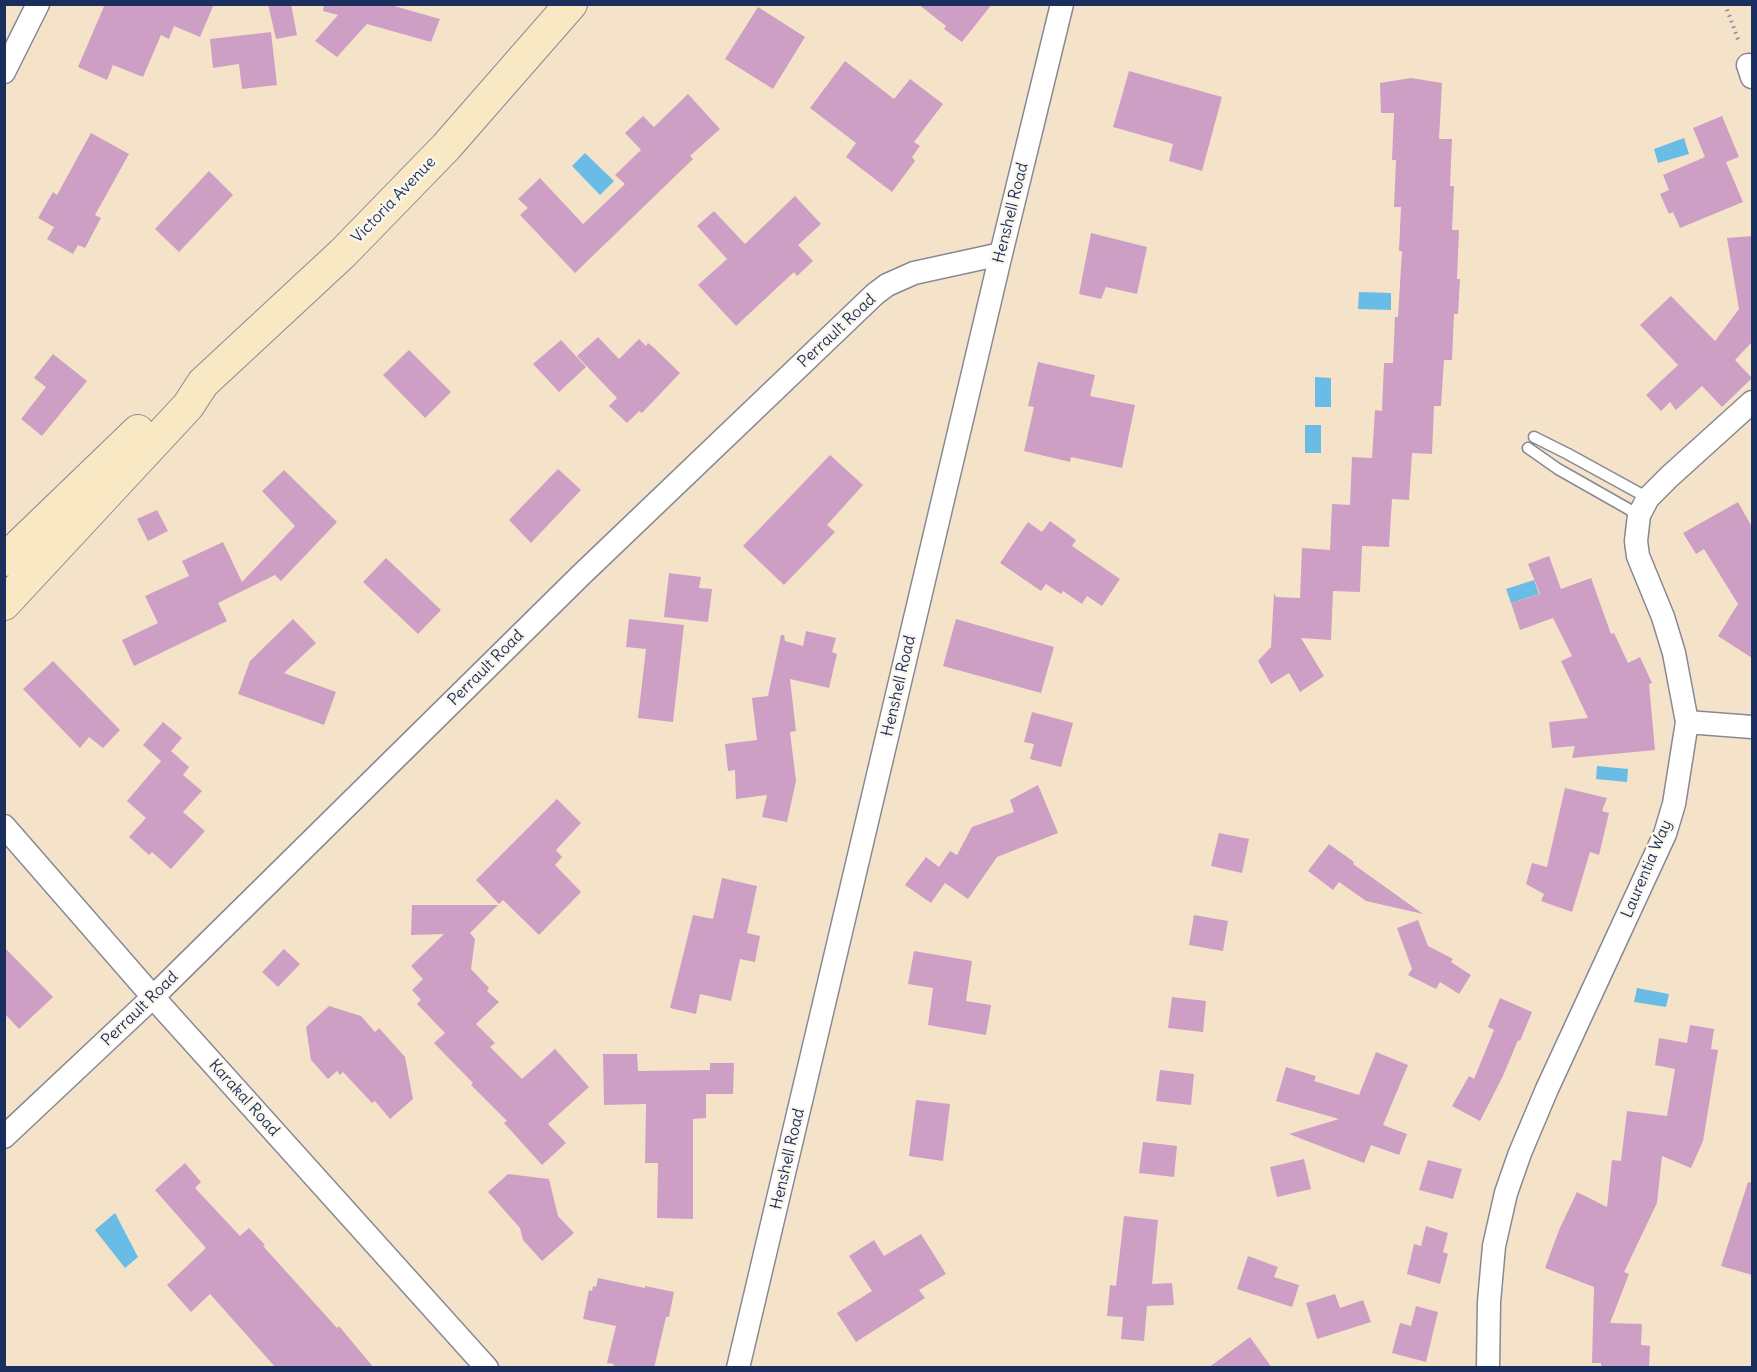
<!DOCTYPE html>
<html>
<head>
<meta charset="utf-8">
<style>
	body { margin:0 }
	#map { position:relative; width:1757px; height:1372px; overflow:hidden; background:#f5e3c9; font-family:Delius,sans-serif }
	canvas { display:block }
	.frame { position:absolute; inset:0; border:6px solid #1b2f5e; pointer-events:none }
</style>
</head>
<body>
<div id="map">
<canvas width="1757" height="1372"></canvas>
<div class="frame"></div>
</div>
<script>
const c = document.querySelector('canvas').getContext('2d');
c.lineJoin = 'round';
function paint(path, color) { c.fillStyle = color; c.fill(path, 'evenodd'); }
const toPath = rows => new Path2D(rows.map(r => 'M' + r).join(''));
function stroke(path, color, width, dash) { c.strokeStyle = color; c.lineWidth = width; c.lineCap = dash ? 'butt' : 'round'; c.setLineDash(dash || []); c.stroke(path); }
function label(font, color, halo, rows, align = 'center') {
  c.font = font + ' Delius,sans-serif'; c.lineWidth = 5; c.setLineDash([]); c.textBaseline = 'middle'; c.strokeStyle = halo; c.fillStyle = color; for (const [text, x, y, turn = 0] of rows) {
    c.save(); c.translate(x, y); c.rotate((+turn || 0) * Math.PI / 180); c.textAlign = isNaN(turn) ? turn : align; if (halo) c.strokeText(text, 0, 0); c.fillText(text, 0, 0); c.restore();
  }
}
const water = toPath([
	[1684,138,1689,154,1658,163,1654,149],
	[585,153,614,181,600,195,572,166],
	[1359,292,1391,293,1391,310,1358,309],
	[1315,377,1331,378,1331,407,1315,407],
	[1305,425,1321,425,1321,453,1305,453],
	[1534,580,1539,594,1511,603,1506,589],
	[1597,766,1628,769,1627,782,1596,779],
	[1637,988,1669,994,1666,1007,1634,1002],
	[115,1213,138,1257,125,1268,95,1230]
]);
const building = toPath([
	[105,4,214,4,200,37,174,26,169,39,161,35,143,77,113,65,107,80,78,67],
	[268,4,291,4,297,35,276,39],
	[324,4,387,4,440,19,431,42,367,24,337,57,315,41,338,15,323,11],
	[918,4,992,4,962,42,944,29,946,26],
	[758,7,805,37,773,89,725,59],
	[271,32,277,85,242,89,239,64,213,68,210,39],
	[845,61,894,99,910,79,943,104,914,142,920,146,912,157,915,161,892,192,846,157,856,143,810,108],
	[1129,71,1222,97,1202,171,1169,161,1173,144,1113,127],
	[1411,78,1442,83,1439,139,1452,139,1450,186,1454,186,1452,230,1459,230,1457,279,1460,279,1458,314,1454,314,1452,360,1444,360,1441,406,1434,406,1432,454,1412,453,1409,500,1392,499,1389,547,1362,546,1360,592,1333,591,1331,640,1301,638,1324,676,1300,692,1289,673,1271,684,1258,661,1271,647,1274,593,1276,597,1300,598,1302,548,1330,550,1332,504,1350,505,1352,457,1372,458,1375,410,1382,411,1384,363,1393,363,1395,317,1398,317,1402,251,1399,251,1401,207,1394,207,1396,160,1392,160,1394,113,1381,113,1380,83],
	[688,94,720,129,690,156,693,159,575,273,520,215,528,208,518,199,540,178,583,224,625,184,615,175,641,150,625,133,643,116,654,127],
	[1722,116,1739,157,1726,162,1743,202,1680,228,1673,212,1669,214,1660,194,1669,190,1663,175,1705,157,1693,128],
	[91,133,129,154,95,215,101,218,85,248,78,245,73,254,47,239,54,227,38,218,53,192,57,195],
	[209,171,233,195,179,252,155,229],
	[795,196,821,224,798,245,813,261,797,276,794,272,736,326,698,285,727,259,697,226,714,211,745,244],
	[1091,233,1147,247,1137,294,1106,287,1101,299,1079,294],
	[1752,236,1752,342,1735,360,1752,378,1722,407,1702,386,1676,410,1670,402,1661,411,1646,395,1678,365,1640,325,1671,296,1715,341,1739,309,1727,238],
	[598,337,619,359,639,339,646,346,648,343,653,347,680,373,642,413,639,411,627,423,609,406,617,398,577,356],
	[561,340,586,367,559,392,533,364],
	[409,350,451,392,425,418,383,375],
	[53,354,87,381,42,436,21,419,46,387,34,378],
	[1038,362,1095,375,1090,396,1135,405,1122,468,1071,457,1070,462,1024,451,1034,407,1028,406],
	[830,455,863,485,827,525,835,532,784,585,743,546],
	[558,469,581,490,531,543,509,520],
	[284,470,337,522,281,581,275,575,218,603,227,621,134,666,122,640,158,623,145,596,189,576,182,561,223,542,242,582,295,526,262,491],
	[1738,502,1752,527,1752,658,1718,636,1738,604,1704,549,1696,554,1683,533],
	[157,510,168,531,148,541,137,519],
	[1050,521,1076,540,1072,546,1120,579,1102,606,1087,596,1082,604,1063,591,1061,594,1046,584,1041,591,1000,563,1028,522,1042,532],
	[1549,556,1561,589,1591,578,1611,634,1614,633,1628,663,1640,657,1652,683,1649,684,1655,750,1572,758,1575,746,1552,748,1549,722,1588,718,1561,661,1572,656,1553,618,1520,630,1511,603,1540,594,1528,564],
	[386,558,441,610,418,634,363,582],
	[669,573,701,577,699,588,712,589,708,622,664,617],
	[293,619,316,643,284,673,336,692,324,725,238,694,250,661],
	[629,619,684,625,673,722,638,718,646,649,626,647],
	[956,619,1054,647,1041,693,943,666],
	[806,631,836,638,832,652,837,654,829,688,790,679,796,731,790,732,796,781,787,822,762,817,767,795,736,799,735,770,728,771,725,744,757,740,752,698,768,696,781,635,784,635,785,641,803,646],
	[53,661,120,730,103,748,89,737,80,748,23,689],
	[1032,712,1073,723,1061,767,1030,759,1034,744,1024,742],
	[163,722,182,738,171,751,189,767,183,775,202,791,183,812,205,831,171,869,152,852,149,855,129,837,146,818,127,801,161,761,143,745],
	[1038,785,1058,833,997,857,968,899,945,883,931,903,905,885,926,857,939,867,950,851,957,855,972,827,1014,812,1010,800],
	[1565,788,1607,798,1602,811,1609,813,1599,855,1590,852,1572,912,1541,901,1544,894,1526,884,1532,863,1547,867],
	[557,799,581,823,556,850,562,857,555,865,581,892,539,935,503,900,499,904,476,880],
	[1219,833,1249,839,1242,873,1211,866],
	[1329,844,1354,862,1353,864,1423,914,1366,901,1339,882,1333,890,1308,871],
	[722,878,757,886,747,933,760,936,755,962,740,959,731,1001,700,994,696,1014,670,1008,693,915,713,919],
	[412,905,498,905,470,933,475,939,471,969,489,988,487,991,499,1002,476,1024,495,1043,490,1047,522,1079,555,1049,589,1087,548,1124,566,1143,542,1165,504,1123,507,1121,471,1085,473,1083,434,1043,445,1033,417,1004,421,1000,412,990,423,979,411,966,444,934,411,935],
	[1194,915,1228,921,1223,951,1189,945],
	[1418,920,1428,946,1453,959,1451,962,1471,975,1459,994,1440,982,1436,989,1408,975,1412,969,1397,928],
	[4,947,53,997,19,1029,4,1013],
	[284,949,300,964,278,987,262,972],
	[914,951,972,961,966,1001,991,1005,986,1035,928,1025,933,988,908,984],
	[1172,997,1206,1001,1203,1032,1168,1028],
	[1500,998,1532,1012,1520,1041,1518,1040,1503,1076,1480,1121,1452,1106,1469,1076,1474,1079,1494,1030,1488,1027],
	[329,1006,361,1016,375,1032,379,1028,405,1057,413,1099,390,1119,375,1101,372,1103,343,1072,340,1075,337,1071,328,1079,311,1060,306,1027],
	[1690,1025,1714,1029,1711,1049,1718,1050,1703,1141,1691,1168,1662,1156,1657,1203,1624,1272,1629,1274,1610,1323,1642,1324,1641,1345,1650,1346,1649,1368,1601,1368,1601,1363,1592,1363,1594,1287,1545,1268,1559,1230,1577,1192,1607,1207,1612,1160,1621,1161,1627,1111,1667,1116,1675,1069,1655,1065,1659,1038,1687,1043],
	[1376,1052,1408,1065,1383,1125,1407,1134,1399,1155,1371,1145,1364,1163,1289,1134,1339,1119,1276,1101,1286,1067,1316,1076,1314,1081,1359,1095],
	[603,1054,637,1054,638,1071,710,1070,710,1063,734,1063,733,1094,706,1094,706,1118,693,1119,693,1219,657,1218,658,1163,645,1163,646,1104,604,1105],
	[1160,1070,1194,1074,1191,1105,1156,1101],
	[916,1100,950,1104,943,1161,909,1156],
	[1143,1142,1177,1146,1174,1177,1139,1173],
	[1304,1159,1311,1189,1277,1197,1270,1167],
	[1428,1160,1462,1169,1453,1199,1419,1190],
	[185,1163,201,1182,195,1188,240,1236,249,1228,265,1245,263,1246,337,1328,339,1326,374,1368,276,1368,210,1294,191,1312,167,1285,206,1248,155,1190],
	[508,1174,549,1179,558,1216,574,1233,542,1261,523,1240,520,1228,488,1192],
	[1748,1182,1752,1183,1752,1275,1721,1266],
	[1124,1216,1158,1220,1152,1284,1172,1283,1174,1305,1147,1306,1144,1341,1121,1339,1123,1317,1107,1316,1110,1285,1116,1286],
	[1426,1226,1448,1233,1443,1252,1448,1254,1440,1284,1407,1274,1414,1244,1421,1246],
	[921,1234,946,1274,919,1290,925,1298,856,1342,837,1313,872,1291,849,1256,874,1240,884,1256],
	[1248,1256,1278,1267,1274,1277,1299,1285,1292,1307,1237,1289],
	[598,1278,645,1288,645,1286,674,1292,669,1317,666,1317,654,1368,613,1368,614,1364,607,1363,616,1326,583,1319,589,1290,592,1291,593,1286,596,1287],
	[1335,1294,1340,1308,1363,1300,1371,1322,1317,1339,1306,1303],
	[1416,1306,1438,1312,1426,1362,1392,1353,1400,1323,1411,1326],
	[1250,1337,1272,1368,1208,1368]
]);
const path = toPath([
	[1725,4,1739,42]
]);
const lane = toPath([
	[1534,437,1568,454,1648,498],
	[1528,448,1558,469,1639,515]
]);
const street = toPath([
	[1748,65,1752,77],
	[4,72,38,4],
	[1687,722,1752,727],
	[4,826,153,997,487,1368],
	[4,1137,153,997,581,575,875,294,887,285,914,273,1001,254],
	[738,1368,1001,254,1062,4],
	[1488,1368,1489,1302,1494,1246,1506,1193,1520,1153,1547,1089,1665,834,1674,804,1687,722,1674,653,1663,617,1638,556,1636,541,1639,515,1648,498,1669,477,1752,402]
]);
const secondary = toPath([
	[4,560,138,431],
	[4,604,188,406,203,383,343,253,446,147,571,4]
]);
const streetNames = [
	["Victoria Avenue",394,200,-46],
	["Henshell Road",1011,213,-76],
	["Perrault Road",837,331,-43],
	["Perrault Road",486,668,-45],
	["Henshell Road",899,686,-77],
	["Laurentia Way",1647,869,-67],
	["Perrault Road",140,1009,-44],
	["Karakal Road",244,1098,48],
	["Henshell Road",788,1159,-77]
];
paint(water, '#69bce5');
paint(building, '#cd9fc5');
stroke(lane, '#888994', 13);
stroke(street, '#888994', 25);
stroke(secondary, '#888994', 34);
stroke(path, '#888994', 4, [1.5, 4.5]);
stroke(lane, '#fff', 10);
stroke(street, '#fff', 22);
stroke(secondary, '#f8e8c3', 32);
label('16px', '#1b2f5e', '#fbf7ec', streetNames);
</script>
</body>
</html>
